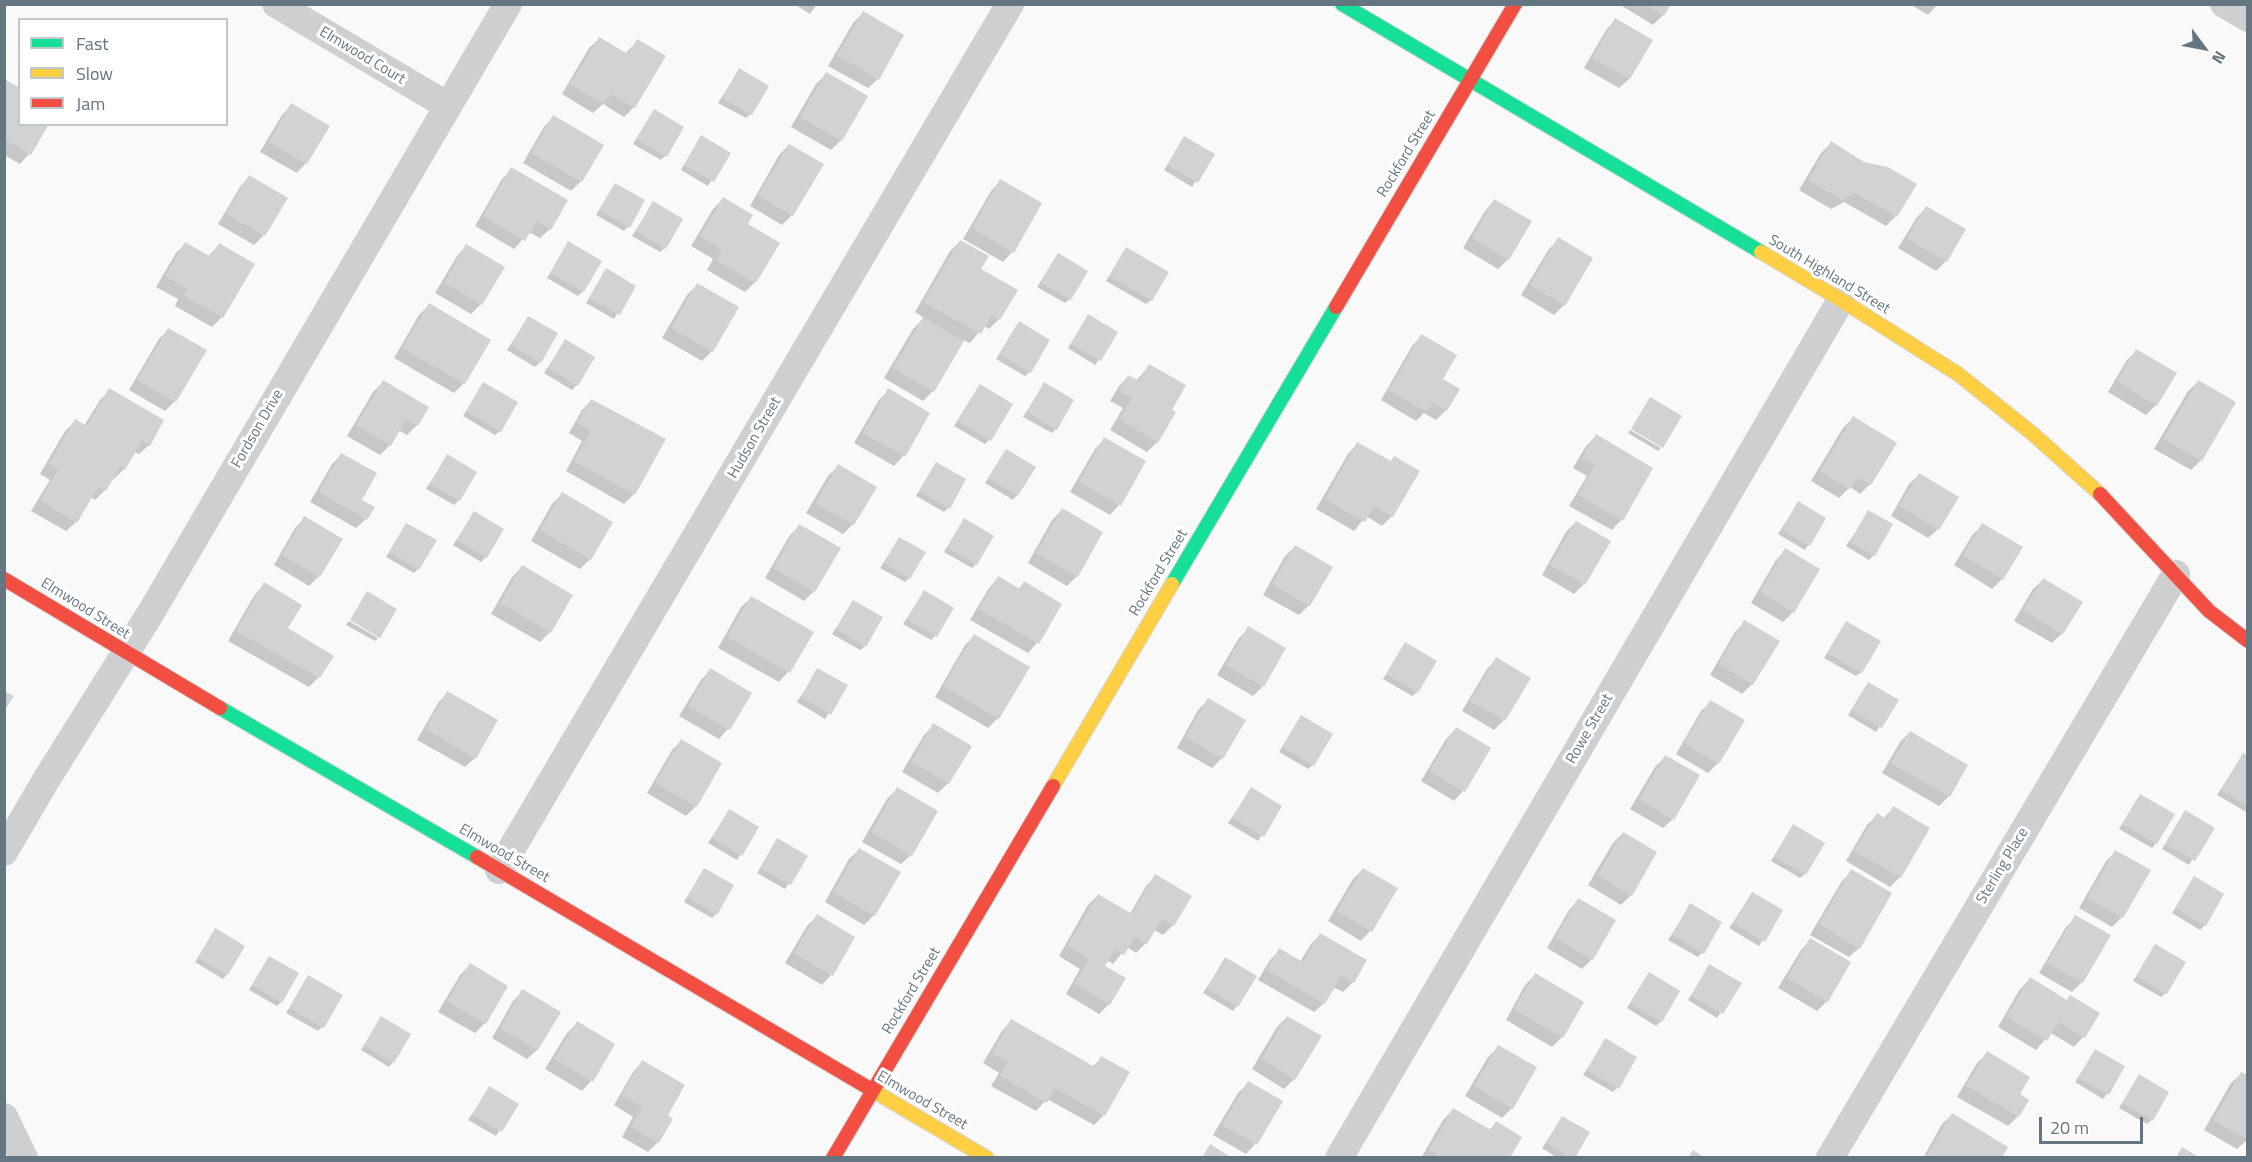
<!DOCTYPE html>
<html>
<head>
<meta charset="utf-8">
<style>
	body { margin:0 }
	#map { position:relative; width:2252px; height:1162px; overflow:hidden; background:#f9f9f9; font-family:"Titillium Web",sans-serif }
	canvas { display:block }
	.frame { position:absolute; inset:0; border:6px solid #657683; pointer-events:none }
	.legend { position:absolute; left:18px; top:18px; width:210px; height:108px; box-sizing:border-box; background:#fff; border:2px solid #c1c8cd; margin:0; padding:8px 10px; list-style:none; font-size:18px; color:#657683 }
	.legend li { display:flex; align-items:center; gap:12px; height:30px }
	.legend b { width:30px; border:2px solid #c1c8cd }
	.north { position:absolute; left:2174px; top:18px; width:60px; height:60px; -webkit-text-stroke:4px #fff; paint-order:stroke; rotate:122deg; font-size:16px; font-weight:700; line-height:24px; text-align:center; color:#657683 }
	.north::after { content:''; display:block; margin:auto; width:21px; height:27px; background:#657683; clip-path:polygon(50% 0,100% 100%,50% 72%,0 100%) }
	.scale { position:absolute; left:2039px; top:1117px; width:104px; height:27px; box-sizing:border-box; border:3px solid #657683; border-top:0; padding-left:8px; font-size:18px; line-height:21px; white-space:nowrap; color:#657683; -webkit-text-stroke:4px #fff; paint-order:stroke }
</style>
</head>
<body>
<div id="map">
<canvas width="2252" height="1162"></canvas>
<div class="frame"></div>
<ul class="legend">
<li><b style="height:8px;background:#16e098"></b>Fast</li>
<li><b style="height:8px;background:#ffcf43"></b>Slow</li>
<li><b style="height:8px;background:#f24e42"></b>Jam</li>
</ul>
<div class="north">N</div>
<div class="scale">20 m</div>
</div>
<script>
const c = document.querySelector('canvas').getContext('2d');
c.lineJoin = 'round';
function paint(path, color) { c.fillStyle = color; c.fill(path, 'evenodd'); }
const toPath = rows => new Path2D(rows.map(r => 'M' + r).join(''));
function stroke(path, color, width, dash) { c.strokeStyle = color; c.lineWidth = width; c.lineCap = dash ? 'butt' : 'round'; c.setLineDash(dash || []); c.stroke(path); }
function label(font, color, halo, rows, align = 'center') {
  c.font = font + ' "Titillium Web",sans-serif'; c.lineWidth = 6; c.setLineDash([]); c.textBaseline = 'middle'; c.strokeStyle = halo; c.fillStyle = color; for (const [text, x, y, turn = 0] of rows) {
    c.save(); c.translate(x, y); c.rotate((+turn || 0) * Math.PI / 180); c.textAlign = isNaN(turn) ? turn : align; if (halo) c.strokeText(text, 0, 0); c.fillText(text, 0, 0); c.restore();
  }
}
const shadow = toPath([
	[794,4,817,4,810,14],
	[1619,4,1669,4,1663,15,1653,25],
	[1910,4,1938,4,1928,15],
	[863,13,878,79,868,88,828,66,853,23],
	[1615,20,1629,79,1619,88,1584,68,1606,30],
	[599,39,625,54,637,41,634,107,624,117,603,104,593,113,562,94,589,48],
	[739,70,751,114,746,118,718,103],
	[826,74,841,140,831,150,791,127,816,84],
	[4,81,20,124,47,124,29,154,20,164,4,155],
	[292,105,306,163,297,173,260,152,282,115],
	[654,111,665,156,661,160,633,144],
	[553,117,602,145,581,181,571,191,523,163,544,127],
	[701,137,729,153,708,186,681,170],
	[1185,138,1213,154,1192,187,1164,170],
	[1831,143,1864,163,1915,184,1896,216,1886,226,1844,202,1831,209,1799,190,1821,153],
	[789,145,792,215,782,225,750,206,779,155],
	[512,169,550,229,540,238,529,232,514,249,475,226,502,179],
	[249,177,286,198,264,235,254,245,218,224,240,187],
	[1000,181,1040,204,1012,252,1003,262,963,239,991,191],
	[615,184,628,227,624,231,596,215],
	[723,199,755,282,745,292,707,270,713,259,691,246,713,209],
	[1494,201,1508,259,1498,269,1463,248,1485,211],
	[653,203,665,248,660,252,632,236],
	[1927,207,1946,261,1936,271,1898,248,1917,217],
	[1559,239,1564,305,1554,315,1521,295,1549,249],
	[960,242,979,269,999,319,989,329,984,326,970,343,963,340,933,391,923,401,884,378,913,329,924,318,915,312,950,251],
	[569,243,583,291,578,296,547,278],
	[185,244,208,257,219,245,253,265,221,318,212,327,175,306,178,299,156,287,176,253],
	[466,246,481,304,471,314,435,293,457,256],
	[1126,249,1151,300,1146,304,1106,281],
	[1058,255,1070,299,1065,303,1037,287],
	[606,270,634,287,614,319,586,303],
	[697,285,712,351,702,361,662,338,687,295],
	[429,305,489,340,464,383,454,393,394,358,419,315],
	[1088,316,1116,332,1095,365,1068,348],
	[528,318,540,362,535,367,507,350],
	[1019,323,1030,372,1025,376,996,359],
	[168,330,175,401,165,411,129,390,159,339],
	[1421,336,1441,380,1446,410,1436,420,1424,413,1416,421,1381,400,1412,346],
	[565,341,577,385,572,390,544,373],
	[2137,351,2156,405,2146,415,2108,392,2127,360],
	[1149,366,1170,411,1157,442,1147,452,1110,430,1123,408,1110,401,1119,386,1128,377,1136,381],
	[383,382,417,425,407,435,398,430,390,445,380,455,347,436,373,392],
	[2198,382,2234,403,2200,461,2191,470,2154,449,2188,391],
	[484,384,500,431,495,435,463,416],
	[1044,384,1056,429,1052,433,1023,417],
	[980,385,989,440,985,444,954,426],
	[110,390,149,445,139,454,134,452,124,469,114,479,112,478,105,490,95,500,90,497,76,522,66,531,31,511,50,480,40,474,65,431,75,421,84,426,100,400],
	[889,390,903,456,894,466,854,443,879,400],
	[592,400,634,494,624,504,566,471,582,441,569,433,582,410],
	[1853,418,1870,484,1860,494,1850,487,1839,498,1811,481,1843,428],
	[1630,430,1661,448,1658,451,1628,433],
	[1596,436,1651,469,1621,520,1612,530,1569,506,1587,476,1573,468,1586,446],
	[1105,439,1119,505,1110,515,1070,492,1095,449],
	[1357,444,1390,462,1392,516,1382,526,1366,516,1354,531,1316,509,1348,454],
	[1006,451,1017,495,1013,500,985,483],
	[342,454,366,519,356,528,310,502,332,464],
	[447,456,459,500,454,505,426,489],
	[936,463,948,508,944,512,916,496],
	[838,466,874,487,853,524,843,534,806,513,828,476],
	[1919,475,1938,529,1928,538,1891,516,1909,484],
	[562,494,590,559,580,569,531,541,552,504],
	[1798,503,1824,519,1805,550,1778,534],
	[1062,510,1077,576,1067,586,1028,563,1052,520],
	[1869,512,1874,555,1869,560,1846,546],
	[474,513,486,557,481,562,453,545],
	[305,518,319,576,309,586,274,565,295,528],
	[964,520,976,564,972,568,944,552],
	[1576,522,1609,542,1584,584,1574,594,1542,575,1566,532],
	[406,525,418,569,414,573,386,557],
	[1983,525,2002,579,1992,589,1954,565,1973,534],
	[799,526,814,591,804,601,765,578,790,535],
	[899,539,909,578,905,582,880,568],
	[1295,547,1309,605,1299,615,1263,595,1285,556],
	[1786,550,1793,612,1783,622,1751,603,1776,560],
	[522,567,550,632,540,642,491,614,512,577],
	[998,578,1018,589,1024,583,1037,643,1028,653,970,620,989,588],
	[2043,580,2080,602,2062,633,2052,643,2014,621,2033,589],
	[265,584,286,629,319,677,309,687,228,641,255,594],
	[924,592,935,636,931,640,903,624],
	[751,598,812,632,788,672,779,682,718,648,741,607],
	[853,601,865,646,860,650,832,634],
	[349,621,378,638,375,641,346,625],
	[1745,622,1752,684,1742,694,1710,675,1735,632],
	[1846,622,1861,672,1856,676,1824,658],
	[1249,628,1263,686,1253,696,1217,675,1239,638],
	[975,636,1028,667,998,718,988,728,935,697,965,645],
	[1405,644,1417,692,1412,696,1383,679],
	[1497,659,1529,678,1504,720,1494,730,1462,711,1487,669],
	[710,670,750,693,728,729,719,739,679,716,701,680],
	[818,670,846,686,825,719,797,702],
	[1868,684,1896,701,1876,732,1848,715],
	[447,693,475,758,465,767,417,740,438,703],
	[1208,700,1222,758,1212,768,1177,748,1198,710],
	[1711,702,1718,763,1708,773,1676,754,1701,711],
	[1301,717,1313,765,1308,769,1279,752],
	[934,725,948,783,938,793,902,772,924,735],
	[1456,729,1463,791,1454,801,1421,781,1446,739],
	[1910,732,1966,766,1948,797,1939,806,1882,773,1900,742],
	[681,741,696,806,686,816,647,793,672,750],
	[2243,755,2248,757,2248,813,2217,795],
	[1665,757,1673,819,1663,828,1630,809,1655,767],
	[897,789,911,855,901,864,862,842,887,799],
	[1251,789,1280,806,1258,841,1228,823],
	[2140,795,2156,843,2152,848,2119,829],
	[1893,808,1928,829,1900,877,1890,887,1846,861,1867,825,1877,815,1883,819],
	[729,811,757,828,737,860,708,843],
	[2185,812,2212,828,2189,865,2162,849],
	[1793,826,1805,874,1800,878,1771,861],
	[1623,833,1655,853,1631,895,1621,905,1588,885,1613,843],
	[778,840,806,857,785,889,757,873],
	[859,850,899,873,874,915,864,925,825,902,849,859],
	[2116,852,2149,871,2122,917,2112,927,2079,908,2106,861],
	[1363,869,1370,931,1361,941,1328,921,1353,879],
	[704,870,716,914,712,918,684,902],
	[1852,871,1859,948,1849,957,1810,935,1842,881],
	[1156,876,1173,925,1163,935,1154,930,1146,943,1136,953,1127,947,1113,964,1107,960,1103,966,1109,1004,1099,1014,1066,994,1080,969,1059,956,1088,905,1098,895,1130,914,1146,886],
	[2194,878,2205,925,2200,930,2172,913],
	[1752,894,1781,911,1759,946,1729,928],
	[1578,900,1592,959,1582,969,1547,948,1569,910],
	[1691,905,1702,953,1698,957,1668,940],
	[817,916,831,975,822,985,785,963,807,926],
	[2076,917,2109,936,2082,982,2072,992,2039,973,2066,927],
	[215,930,227,974,223,979,195,962],
	[1320,935,1353,982,1343,992,1333,987,1324,1003,1314,1012,1258,980,1270,960,1280,950,1300,962,1311,944],
	[1810,940,1827,1001,1817,1011,1778,988,1801,950],
	[2156,946,2166,993,2161,997,2133,981],
	[269,957,281,1002,277,1006,249,990],
	[1226,958,1237,1006,1233,1011,1203,993],
	[470,965,506,986,485,1023,475,1033,438,1012,460,975],
	[1710,966,1739,983,1717,1018,1688,1000],
	[1649,974,1661,1021,1656,1026,1627,1008],
	[1535,975,1562,1037,1552,1047,1506,1020,1525,985],
	[309,977,322,1027,318,1031,286,1013],
	[2030,979,2083,1037,2074,1047,2051,1033,2036,1050,1998,1027,2020,989],
	[523,991,559,1012,537,1050,527,1059,492,1038,513,1001],
	[1287,1017,1294,1079,1284,1089,1252,1069,1277,1027],
	[381,1018,393,1062,389,1067,361,1050],
	[1011,1021,1092,1067,1102,1058,1104,1115,1094,1125,1047,1099,1036,1111,991,1086,999,1073,983,1063,1002,1031],
	[577,1023,591,1081,582,1091,545,1069,567,1033],
	[1606,1040,1617,1088,1613,1092,1583,1075],
	[1498,1047,1512,1108,1502,1118,1465,1096,1488,1057],
	[2095,1051,2107,1094,2103,1099,2075,1082],
	[1987,1053,2018,1094,2027,1100,2018,1116,2008,1126,1957,1097,1977,1063],
	[642,1062,665,1116,671,1119,658,1142,648,1152,622,1137,633,1117,614,1105,633,1072],
	[2241,1074,2248,1139,2237,1149,2204,1130,2231,1083],
	[2139,1076,2152,1120,2147,1124,2119,1108],
	[1248,1083,1281,1102,1255,1144,1246,1154,1213,1135,1238,1093],
	[490,1088,517,1104,496,1136,468,1120],
	[1453,1110,1488,1131,1496,1123,1508,1158,1421,1158,1443,1120],
	[1952,1115,2000,1158,1923,1158,1942,1124],
	[1562,1118,1573,1158,1558,1158,1542,1148]
]);
const building = toPath([
	[1645,4,1671,4,1664,16],
	[863,11,904,35,879,80,837,55],
	[1615,18,1653,40,1630,79,1592,58],
	[599,37,628,54,637,39,666,56,635,108,611,94,604,104,570,84],
	[739,68,769,86,752,115,722,98],
	[826,72,868,96,842,141,800,117],
	[4,79,20,88,20,124,49,124,31,155,7,141,4,146],
	[291,103,330,126,307,164,269,142],
	[654,109,684,127,667,157,636,139],
	[553,115,604,145,582,182,531,153],
	[701,135,731,153,714,182,684,165],
	[1184,136,1215,154,1198,183,1167,165],
	[1831,141,1864,162,1888,167,1917,184,1897,217,1855,193,1842,200,1808,180],
	[789,144,824,164,793,216,758,195],
	[511,167,568,200,551,230,537,221,525,241,483,216],
	[249,175,288,198,265,236,226,214],
	[1000,179,1042,203,1014,253,972,228],
	[615,183,645,200,630,228,599,210],
	[723,197,753,215,748,224,780,243,756,283,716,260,722,249,700,236],
	[1494,199,1532,221,1509,260,1472,238],
	[653,201,683,219,666,249,636,231],
	[1926,206,1966,229,1947,262,1907,238],
	[1558,237,1593,258,1565,306,1530,285],
	[960,240,989,256,981,269,1018,290,1000,320,992,315,981,334,923,302],
	[568,241,602,261,584,292,550,273],
	[185,242,211,257,219,243,255,264,223,318,183,295,187,289,165,276],
	[466,244,505,267,482,305,444,283],
	[1126,247,1169,272,1152,301,1109,276],
	[1058,253,1088,271,1071,300,1040,282],
	[606,268,636,286,620,315,589,298],
	[697,283,739,307,713,352,671,328],
	[429,303,491,340,465,384,402,348],
	[1088,314,1118,332,1101,361,1071,344],
	[528,316,558,333,541,363,511,345],
	[923,317,964,341,934,392,893,368],
	[1019,321,1050,340,1031,373,999,354],
	[168,328,207,350,176,402,137,380],
	[1421,334,1457,355,1443,379,1460,389,1447,411,1433,403,1427,412,1389,390],
	[565,339,595,357,578,386,548,368],
	[2136,349,2177,373,2157,406,2117,381],
	[1149,364,1186,385,1172,410,1176,412,1158,443,1119,419,1132,398,1119,391,1128,375,1139,381],
	[383,380,429,407,418,426,406,419,391,446,356,425],
	[2198,380,2236,402,2202,461,2163,439],
	[483,382,518,402,501,432,466,411],
	[1044,382,1074,400,1057,430,1027,412],
	[980,384,1013,404,991,441,957,421],
	[109,388,164,420,150,446,142,441,125,470,120,467,106,491,98,487,77,523,40,500,59,469,49,464,75,419,87,426],
	[888,388,930,413,905,457,863,433],
	[1650,397,1682,416,1663,448,1631,429],
	[591,399,666,439,635,495,574,461,591,430,577,423],
	[1853,416,1897,443,1871,485,1858,477,1850,489,1820,471],
	[1596,434,1653,468,1623,521,1578,495,1595,465,1582,458],
	[1104,437,1146,461,1121,506,1079,482],
	[1357,442,1391,461,1394,456,1420,471,1393,517,1374,506,1365,522,1325,499],
	[1006,449,1036,467,1018,496,988,478],
	[341,453,377,473,362,500,375,507,367,520,319,492],
	[447,454,477,472,460,501,430,484],
	[936,462,966,479,950,509,919,491],
	[838,464,877,487,854,525,815,503],
	[1919,473,1959,497,1939,530,1899,506],
	[562,492,613,522,591,560,540,530],
	[1798,501,1826,518,1810,546,1782,530],
	[1062,508,1103,532,1078,577,1036,553],
	[1868,510,1893,524,1875,556,1850,542],
	[474,511,504,529,487,558,457,540],
	[304,516,343,539,320,577,282,555],
	[964,518,994,536,977,565,947,547],
	[1576,521,1611,541,1585,585,1550,565],
	[406,523,437,540,419,570,389,552],
	[1982,523,2023,547,2003,580,1963,555],
	[799,524,841,548,815,592,773,568],
	[899,537,926,552,910,579,884,563],
	[1295,545,1333,567,1310,606,1272,584],
	[1785,548,1820,569,1794,613,1760,592],
	[522,565,573,595,551,633,500,603],
	[998,576,1020,589,1024,581,1062,604,1039,644,979,609],
	[2043,578,2083,602,2063,634,2023,610],
	[264,582,302,605,288,628,334,656,320,678,236,631],
	[924,590,954,608,937,637,907,619],
	[367,591,397,609,380,638,350,620],
	[751,596,814,632,790,673,727,637],
	[853,600,883,617,866,647,836,629],
	[1744,620,1780,641,1753,685,1719,664],
	[1846,621,1881,641,1862,673,1827,653],
	[1248,626,1286,648,1264,687,1226,665],
	[974,634,1030,667,999,719,943,686],
	[1405,642,1437,661,1418,693,1386,674],
	[1496,657,1531,678,1505,721,1470,701],
	[710,668,752,693,730,730,688,706],
	[817,668,848,685,831,715,801,697],
	[1868,682,1899,700,1882,728,1851,710],
	[4,691,14,696,4,711],
	[447,691,498,720,476,759,425,729],
	[1208,698,1246,720,1223,759,1185,737],
	[1710,700,1745,720,1719,764,1684,743],
	[1301,715,1333,734,1314,766,1282,747],
	[933,723,972,746,949,784,911,762],
	[1456,727,1491,748,1465,792,1430,771],
	[1910,731,1968,765,1950,797,1891,763],
	[681,739,722,763,697,807,655,783],
	[2243,753,2248,756,2248,806,2221,790],
	[1665,755,1700,775,1674,820,1639,799],
	[897,787,938,811,912,856,871,832],
	[1251,787,1282,806,1264,837,1232,818],
	[2140,794,2175,814,2157,844,2122,824],
	[1893,806,1930,828,1901,878,1854,851,1877,813,1886,819],
	[729,809,759,827,742,856,712,838],
	[2185,810,2215,828,2195,861,2165,844],
	[1793,824,1825,843,1806,875,1774,856],
	[1623,832,1657,852,1632,896,1597,875],
	[777,838,808,856,791,885,760,868],
	[859,848,901,872,875,916,833,892],
	[2115,850,2151,870,2123,918,2087,898],
	[704,868,734,885,717,915,687,897],
	[1363,868,1398,888,1372,932,1337,911],
	[1851,869,1892,893,1860,949,1819,924],
	[1155,874,1192,896,1174,926,1162,919,1147,944,1135,937,1124,955,1115,949,1105,966,1126,978,1110,1005,1074,983,1089,959,1067,946,1098,894,1132,914],
	[2194,876,2224,894,2206,926,2175,908],
	[1752,892,1783,910,1765,942,1733,923],
	[1578,898,1616,920,1593,960,1555,938],
	[1690,903,1722,922,1704,954,1672,935],
	[817,914,855,937,833,976,794,953],
	[2075,915,2111,935,2083,983,2047,963],
	[215,928,245,946,228,975,198,958],
	[1320,933,1367,960,1354,983,1341,976,1325,1004,1267,970,1279,948,1303,962],
	[1810,938,1851,962,1828,1002,1787,978],
	[2155,944,2186,962,2167,994,2136,976],
	[269,956,299,973,282,1003,252,985],
	[1225,957,1257,976,1238,1007,1207,988],
	[470,963,508,986,486,1024,447,1001],
	[1709,964,1742,983,1723,1014,1691,996],
	[1649,972,1680,991,1662,1022,1630,1003],
	[1535,973,1584,1002,1563,1038,1514,1009],
	[308,975,343,995,324,1028,289,1008],
	[2030,977,2067,1000,2070,995,2100,1013,2085,1038,2059,1022,2047,1041,2006,1017],
	[522,989,561,1012,538,1050,500,1028],
	[381,1016,411,1034,394,1063,364,1045],
	[1287,1016,1322,1036,1295,1080,1261,1059],
	[1011,1019,1095,1067,1101,1056,1130,1072,1105,1116,1055,1088,1047,1103,1000,1076,1007,1062,992,1053],
	[577,1021,615,1044,593,1082,554,1059],
	[1605,1038,1637,1057,1619,1089,1587,1070],
	[1498,1045,1537,1067,1513,1109,1474,1086],
	[2095,1049,2125,1066,2109,1095,2078,1078],
	[1987,1051,2030,1077,2020,1094,2029,1100,2019,1117,1966,1086],
	[642,1060,685,1085,668,1115,673,1119,659,1143,631,1127,642,1107,622,1095],
	[2241,1072,2248,1075,2248,1140,2213,1120],
	[2139,1074,2169,1092,2153,1121,2122,1103],
	[1248,1081,1283,1101,1257,1145,1222,1125],
	[489,1086,519,1104,502,1132,472,1115],
	[1453,1108,1491,1130,1496,1121,1522,1137,1510,1158,1442,1158,1429,1150],
	[1952,1113,2008,1147,2002,1158,1925,1158],
	[1562,1116,1590,1132,1575,1158,1570,1158,1546,1143],
	[1210,1144,1232,1158,1202,1158],
	[2182,1147,2200,1158,2176,1158],
	[1693,1150,1705,1158,1688,1158]
]);
const street = toPath([
	[276,4,448,106],
	[2224,4,2248,18],
	[4,852,46,780,150,614,508,4],
	[499,870,1010,4],
	[4,1117,24,1158],
	[1339,1158,1841,300],
	[1830,1158,2176,574]
]);
const fast = toPath([
	[1342,4,1761,252],
	[1172,584,1336,307],
	[220,708,477,857]
]);
const slow = toPath([
	[1761,252,1841,300,1958,374,2033,434,2100,494],
	[1053,786,1172,584],
	[872,1090,987,1158]
]);
const jam = toPath([
	[1336,307,1515,4],
	[2100,494,2209,611,2248,641],
	[4,579,220,708],
	[477,857,872,1090],
	[833,1158,1053,786]
]);
const streetNames = [
	["Elmwood Court",362,56,31],
	["Rockford Street",1407,154,-59],
	["South Highland Street",1829,275,31],
	["Fordson Drive",258,429,-60],
	["Hudson Street",755,438,-60],
	["Rockford Street",1159,573,-59],
	["Elmwood Street",85,609,32],
	["Rowe Street",1590,729,-60],
	["Elmwood Street",504,854,30],
	["Sterling Place",2003,866,-59],
	["Rockford Street",912,991,-59],
	["Elmwood Street",922,1101,30]
];
paint(shadow, '#0003');
paint(building, '#d0d2d3');
stroke(fast, '#d5d6d7', 16);
stroke(slow, '#d5d6d7', 16);
stroke(jam, '#d5d6d7', 16);
stroke(street, '#cecfd0', 28);
stroke(fast, '#16e098', 14);
stroke(slow, '#ffcf43', 14);
stroke(jam, '#f24e42', 14);
label('15px', '#657683', '#fff', streetNames);
</script>
</body>
</html>
